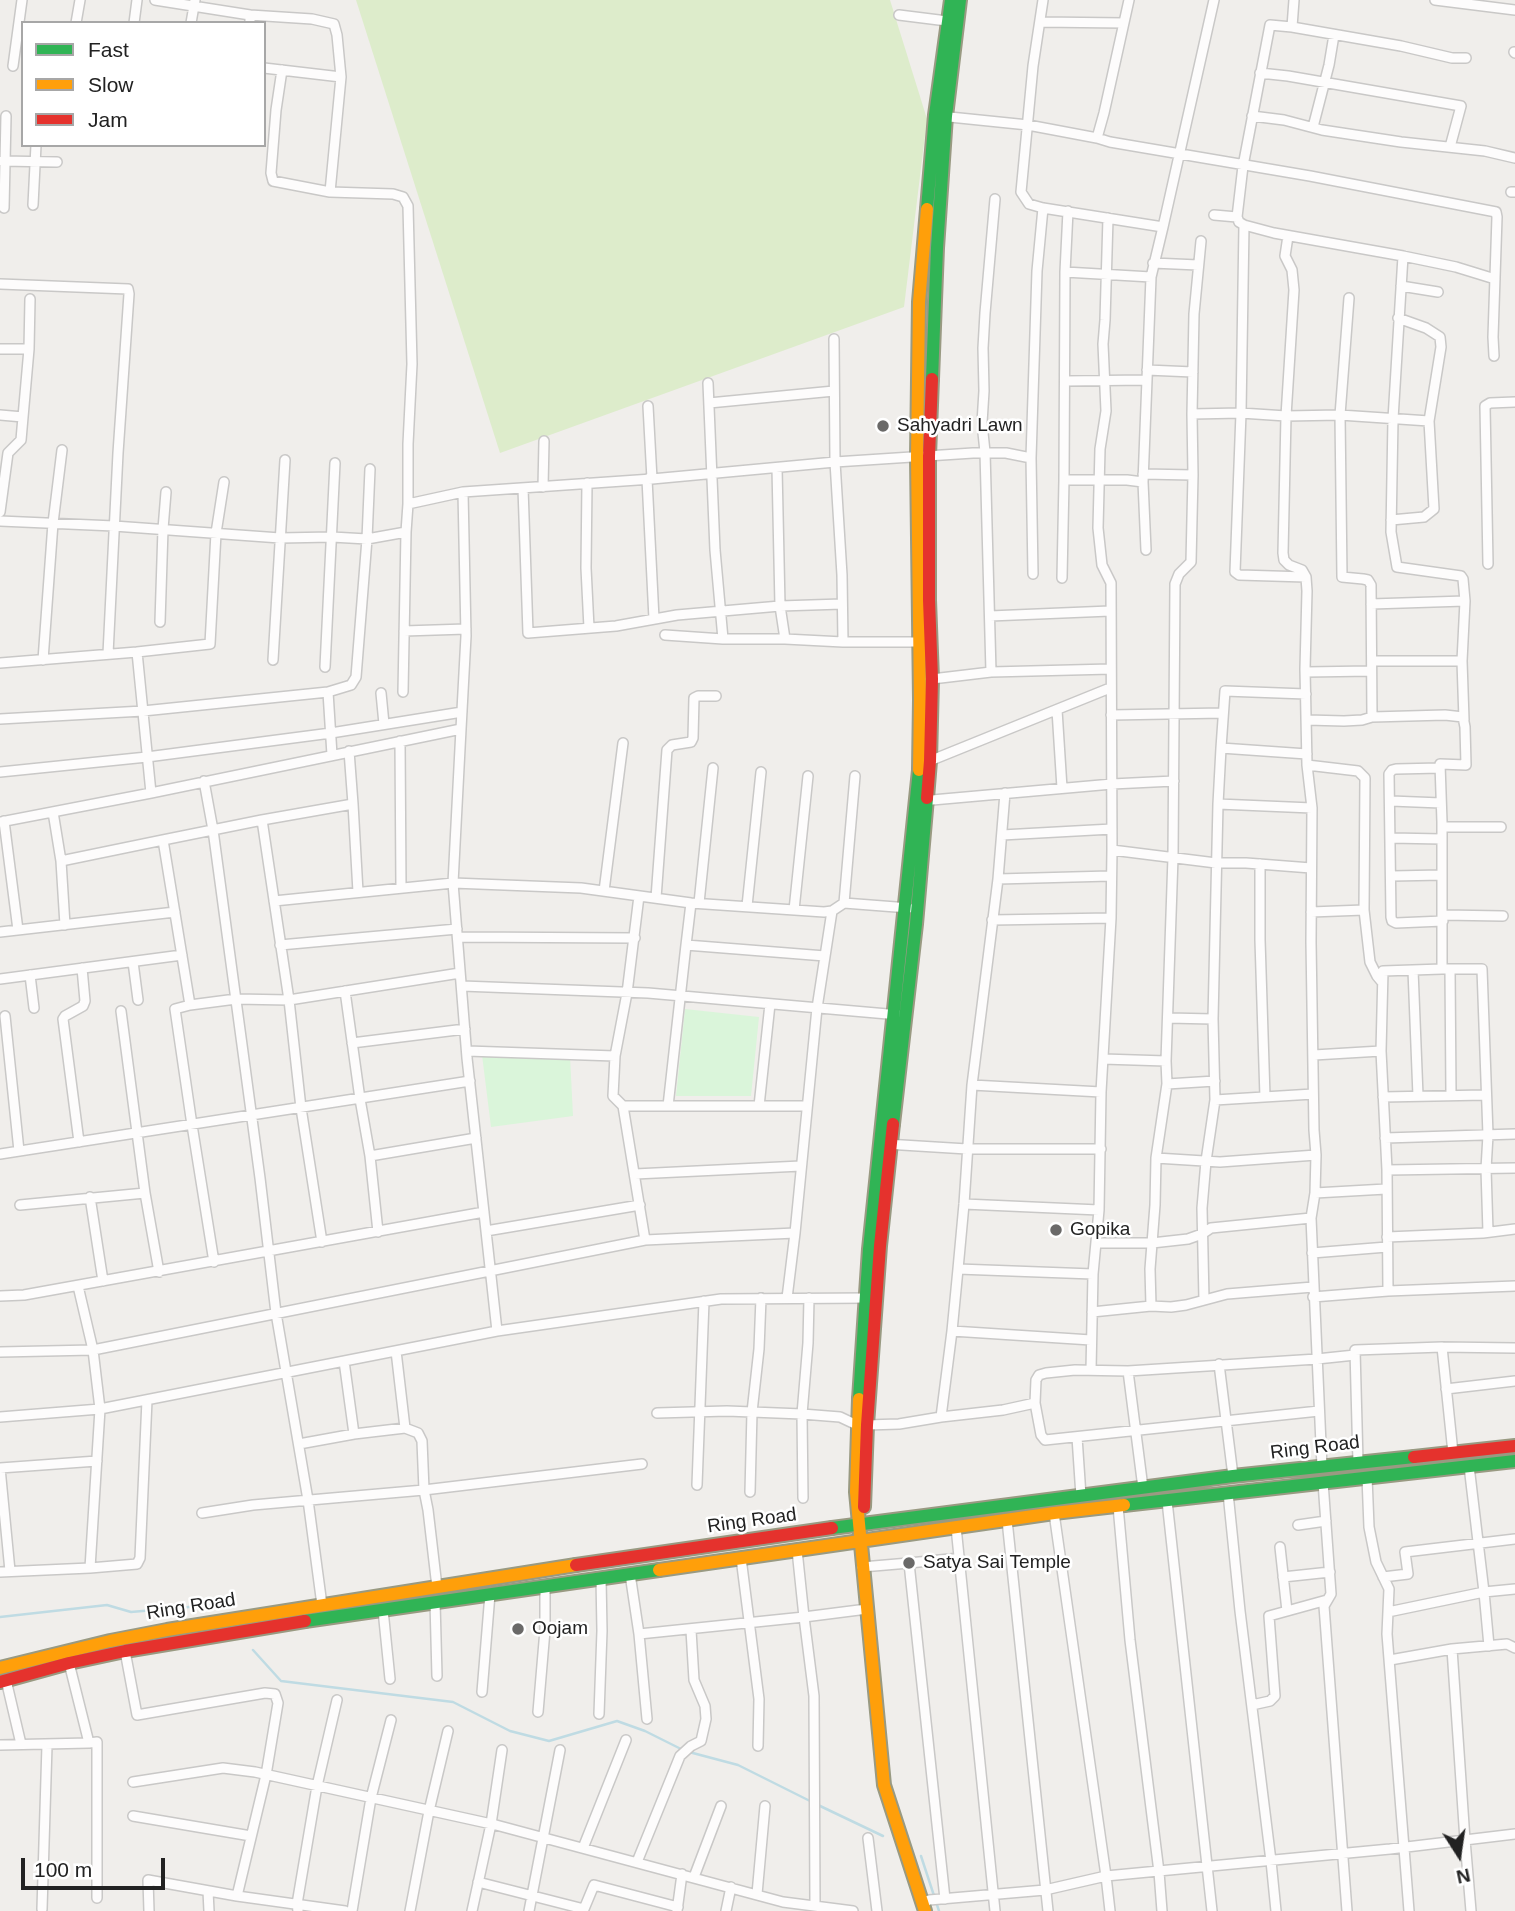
<!DOCTYPE html>
<html>
<head>
<meta charset="utf-8">
<style>
	body { margin:0 }
	#map { position:relative; width:1515px; height:1911px; overflow:hidden; background:#f0eeeb; font-family:Arial,sans-serif }
	canvas { display:block }
	.legend { position:absolute; left:21px; top:21px; width:245px; height:126px; box-sizing:border-box; background:#fff; border:2px solid #a7a7a7; margin:0; padding:9px 12px; list-style:none; font-size:21px; color:#222 }
	.legend li { display:flex; align-items:center; gap:14px; height:35px }
	.legend b { width:35px; border:2px solid #a7a7a7 }
	.north { position:absolute; left:1424px; top:1820px; width:70px; height:70px; -webkit-text-stroke:5px #fff; paint-order:stroke; rotate:168deg; font-size:19px; font-weight:700; line-height:28px; text-align:center; color:#222 }
	.north::after { content:''; display:block; margin:auto; width:24px; height:32px; background:#222; clip-path:polygon(50% 0,100% 100%,50% 72%,0 100%) }
	.scale { position:absolute; left:21px; top:1858px; width:144px; height:32px; box-sizing:border-box; border:4px solid #222; border-top:0; padding-left:9px; font-size:21px; line-height:24px; white-space:nowrap; color:#222; -webkit-text-stroke:5px #fff; paint-order:stroke }
</style>
</head>
<body>
<div id="map">
<canvas width="1515" height="1911"></canvas>
<ul class="legend">
<li><b style="height:9px;background:#30b455"></b>Fast</li>
<li><b style="height:9px;background:#ff9f0a"></b>Slow</li>
<li><b style="height:9px;background:#e5322d"></b>Jam</li>
</ul>
<div class="north">N</div>
<div class="scale">100 m</div>
</div>
<script>
const c = document.querySelector('canvas').getContext('2d');
c.lineJoin = 'round';
function paint(path, color) { c.fillStyle = color; c.fill(path, 'evenodd'); }
const toPath = rows => new Path2D(rows.map(r => 'M' + r).join(''));
function stroke(path, color, width, dash) { c.strokeStyle = color; c.lineWidth = width; c.lineCap = dash ? 'butt' : 'round'; c.setLineDash(dash || []); c.stroke(path); }
function label(font, color, halo, rows, align = 'center') {
  c.font = font + ' Arial,sans-serif'; c.lineWidth = 5; c.setLineDash([]); c.textBaseline = 'middle'; c.strokeStyle = halo; c.fillStyle = color; for (const [text, x, y, turn = 0] of rows) {
    c.save(); c.translate(x, y); c.rotate((+turn || 0) * Math.PI / 180); c.textAlign = isNaN(turn) ? turn : align; if (halo) c.strokeText(text, 0, 0); c.fillText(text, 0, 0); c.restore();
  }
}
const grass = toPath([
	[356,0,890,0,927,119,904,307,500,453]
]);
const park = toPath([
	[685,1009,759,1017,751,1096,676,1096],
	[482,1055,570,1056,573,1116,491,1127]
]);
const stream = toPath([
	[0,1617,107,1605,131,1612,212,1605],
	[253,1650,281,1681,453,1702,510,1731,549,1741,617,1721,645,1731,683,1750],
	[689,1752,738,1765,812,1802],
	[818,1805,883,1836],
	[921,1856,939,1911]
]);
const street = toPath([
	[155,0,250,15,250,23],
	[1043,0,1033,66,1021,192,1029,204,1043,208,1163,227,1214,0],
	[1129,0,1104,113,1097,138,1110,142,1310,176,1496,212,1497,217,1493,337,1494,356],
	[1435,0,1515,10],
	[250,15,312,19,334,24,337,35,341,77],
	[899,15,947,21],
	[1040,22,1124,23],
	[76,23,80,0],
	[134,23,137,0],
	[191,23,195,0],
	[1292,27,1294,0],
	[1514,52,1515,53],
	[1466,58,1452,58,1401,46,1292,27,1270,25,1243,166,1237,217,1239,222,1244,225,1274,233,1403,256,1456,267,1495,279],
	[13,66,22,0],
	[264,68,341,77,330,192,393,194,403,197,408,206,412,364,408,444,408,504],
	[282,70,276,110,271,173,273,181,330,192],
	[1260,73,1288,76,1461,106,1450,147],
	[940,116,1028,125,1097,138],
	[1252,116,1284,120,1322,130,1401,142,1485,151,1515,158],
	[1313,127,1329,65,1334,35],
	[2,161,57,162],
	[1511,192,1515,192],
	[33,205,36,145],
	[4,208,6,116],
	[1068,211,1065,272,1064,480,1127,480,1143,482],
	[1214,215,1237,217],
	[1244,225,1241,413,1235,572,1239,575,1306,577],
	[1288,236,1285,256,1292,270,1294,290,1286,416,1283,553,1284,560,1289,565,1302,570,1306,577,1307,591,1305,669,1307,765,1312,808,1311,942,1314,1130,1316,1155,1315,1193,1311,1218,1322,1467],
	[1403,256,1393,419,1391,532,1397,567,1461,576,1463,579,1465,601,1462,661,1464,720],
	[1153,263,1198,265],
	[1065,272,1151,277],
	[0,284,128,289,129,294,118,453,108,654],
	[1401,286,1438,292],
	[1349,298,1340,415,1342,577,1363,579,1368,580,1371,585,1372,717],
	[834,339,835,462,842,575,843,642,918,642],
	[0,349,29,349,23,417,0,415],
	[29,349,30,299],
	[1147,370,1193,372],
	[1065,381,1146,380],
	[708,383,715,550,723,639],
	[709,403,834,391],
	[648,406,652,479],
	[1192,414,1194,314,1201,241],
	[1031,458,1033,574],
	[777,468,780,606,785,639],
	[1193,475,1192,414,1241,413,1286,416,1340,415,1429,421],
	[647,479,654,619],
	[587,483,586,568,589,628],
	[543,487,544,441],
	[523,488,528,633,616,626,677,615,780,606,842,604],
	[0,512,8,453,21,440,23,417],
	[1391,520,1424,517,1434,509,1429,421,1441,347,1440,337,1426,328,1398,318],
	[0,521,114,526,280,538,332,537,367,539,406,532,408,504,463,492,652,479,835,462,973,453,1006,453,1031,458,1037,271,1043,208],
	[1146,550,1143,482,1151,277,1163,227],
	[1488,564,1485,406,1490,403,1515,402],
	[1062,578,1064,480],
	[1371,604,1465,601],
	[990,616,1110,611],
	[160,622,163,529,166,492],
	[404,631,466,629],
	[665,635,723,639,785,639,843,642],
	[137,652,210,644,216,533,224,482],
	[43,660,53,523,62,450],
	[273,660,285,460],
	[1372,661,1462,661],
	[0,663,137,652,151,793],
	[325,667,335,463],
	[991,672,985,452,982,423,984,391,983,348,985,313,995,199],
	[1306,672,1371,671],
	[932,679,991,672,1111,669],
	[328,692,332,755],
	[403,692,406,532],
	[381,693,384,724],
	[1057,710,1062,788],
	[1111,715,1223,713],
	[0,719,143,711,328,692,351,685,356,677,367,539,370,469],
	[1307,720,1344,721,1362,720,1372,717,1445,715,1463,717,1465,727,1466,765,1440,764,1442,822,1442,969],
	[461,729,466,636,463,492],
	[400,741,401,888],
	[1221,748,1225,691,1306,694],
	[1307,754,1221,748,1218,804,1312,808],
	[927,762,1110,688],
	[1307,765,1358,771,1365,778,1364,910,1311,912],
	[1440,768,1396,769,1392,770,1389,774,1391,917,1392,921,1396,923,1443,921],
	[0,772,147,757,331,733,462,712],
	[204,781,213,830,260,1178,276,1313,308,1500,322,1605],
	[921,801,1112,784,1174,781],
	[1391,801,1441,803],
	[353,804,358,892],
	[53,812,61,861,163,840,190,1005,236,999,289,1000,460,973],
	[262,820,353,804,349,751],
	[4,821,18,930],
	[0,822,151,793,461,729,453,883,274,901],
	[1442,827,1501,827],
	[1002,835,1112,829],
	[1391,838,1442,839],
	[163,840,262,820,289,1000,301,1108,322,1242],
	[1112,850,1216,863,1246,863,1311,868],
	[61,861,65,925],
	[1260,864,1260,940,1265,1097],
	[1392,876,1442,875],
	[998,879,1110,876],
	[604,891,623,743],
	[656,898,667,750,672,745,691,742,693,738,694,698,698,696,716,696],
	[699,903,713,768],
	[844,903,855,776],
	[747,906,761,772],
	[794,910,808,776],
	[1364,910,1370,962,1377,976,1382,982],
	[1443,915,1503,916],
	[992,920,1111,918],
	[0,932,175,912],
	[458,937,635,938],
	[280,945,457,929],
	[686,945,691,903],
	[133,962,138,1000],
	[1450,969,1451,1095],
	[1413,970,1418,1096],
	[30,975,34,1008],
	[0,979,182,955],
	[462,986,648,993,899,1015],
	[345,991,360,1099,370,1156,378,1232],
	[190,1005,175,1009,192,1125,214,1262],
	[5,1016,19,1151],
	[1168,1018,1213,1019],
	[352,1043,465,1029],
	[467,1051,615,1056,613,1096,623,1106,645,1240],
	[1314,1055,1381,1051],
	[615,1056,627,993,639,896],
	[1103,1059,1166,1061],
	[1167,1084,1215,1081],
	[972,1085,1101,1092],
	[1383,1097,1485,1095],
	[1215,1100,1213,1019,1218,804],
	[623,1106,807,1106],
	[668,1106,686,945,825,956],
	[759,1106,770,1004],
	[1385,1138,1515,1134],
	[79,1142,63,1019,65,1016,83,1006,85,1001,82,968],
	[886,1144,967,1149,1101,1149],
	[0,1154,470,1081],
	[370,1156,476,1138],
	[1156,1158,1220,1162,1316,1155],
	[1387,1170,1515,1168],
	[635,1174,801,1166],
	[145,1193,159,1272],
	[1315,1193,1386,1189],
	[90,1197,103,1281],
	[964,1204,1099,1210],
	[20,1205,145,1193,121,1011],
	[486,1231,640,1205],
	[1387,1237,1483,1233,1515,1229],
	[1097,1243,1152,1243,1188,1239,1202,1234,1211,1228,1311,1218],
	[1312,1253,1387,1247],
	[958,1269,964,1204,972,1085,998,879,1005,793],
	[1388,1291,1387,1170,1381,1051,1383,971,1442,969,1482,969,1488,1135,1486,1169,1488,1232],
	[0,1296,24,1295,484,1212],
	[1313,1297,1388,1291,1515,1286],
	[787,1298,795,1233,817,1008,832,911],
	[869,1298,721,1299,497,1331,467,1058,453,883,581,888,691,903,824,912,832,911,844,903,909,908],
	[1204,1300,1202,1208,1206,1161,1215,1100,1313,1094],
	[1151,1306,1171,1307,1186,1305,1227,1294,1313,1287],
	[1092,1312,1151,1306,1150,1269,1155,1205,1156,1158,1167,1084,1166,1061,1173,857,1175,584,1179,574,1191,562,1193,475,1143,474],
	[1091,1340,952,1331,958,1269,1093,1274],
	[1442,1347,1515,1348],
	[396,1351,405,1428],
	[0,1352,93,1350,645,1240,795,1233],
	[344,1361,354,1434],
	[1219,1364,1233,1476],
	[1091,1370,1093,1274,1099,1210,1101,1092,1111,918,1112,850,1111,583,1102,565,1098,528,1100,449,1106,411,1103,344,1105,320,1108,218],
	[1128,1371,1143,1488],
	[1446,1389,1515,1381],
	[1319,1411,1045,1440,1041,1435,1035,1403,1036,1380,1039,1375,1046,1373,1075,1370,1128,1371,1317,1359,1355,1355],
	[657,1413,727,1411,802,1414,840,1417,857,1425,867,1425,899,1424,941,1417,952,1331],
	[0,1417,100,1409,93,1350,78,1286],
	[941,1417,1003,1410,1035,1403],
	[1077,1437,1081,1496],
	[299,1444,354,1434,405,1428,418,1433,422,1441,424,1490,428,1510,437,1587],
	[1358,1462,1355,1350,1442,1347,1453,1453],
	[0,1468,10,1571],
	[0,1468,97,1461],
	[1367,1477,1369,1527,1376,1562,1389,1589,1387,1634,1409,1911],
	[1323,1482,1331,1594,1324,1606,1347,1911],
	[697,1485,704,1301],
	[750,1492,752,1412,759,1349,761,1298],
	[1228,1493,1240,1611,1271,1861,1276,1911],
	[803,1498,802,1414,808,1343,809,1298],
	[1167,1501,1212,1911],
	[1118,1506,1130,1640,1159,1872,1162,1911],
	[202,1513,253,1505,424,1490,642,1464],
	[1054,1513,1106,1876,1110,1911],
	[1007,1520,1048,1911],
	[1298,1525,1326,1521],
	[956,1527,995,1911],
	[1280,1547,1287,1611],
	[741,1558,759,1699,758,1746],
	[862,1567,909,1563],
	[90,1568,137,1564,140,1558,147,1400],
	[0,1572,90,1568,100,1409,497,1331],
	[630,1574,639,1634],
	[1283,1577,1330,1572],
	[1383,1577,1408,1574,1405,1552,1515,1539],
	[435,1602,437,1676],
	[383,1610,390,1679],
	[1388,1612,1484,1592,1469,1466],
	[1489,1646,1484,1592,1515,1589],
	[125,1651,137,1715,265,1693,275,1694,278,1703,266,1775,237,1896,345,1911],
	[1390,1660,1452,1649],
	[69,1663,89,1743,97,1742,97,1898],
	[6,1680,21,1744],
	[482,1692,490,1594],
	[1252,1705,1270,1701,1275,1696,1269,1616,1327,1600],
	[538,1712,545,1630,545,1586],
	[599,1714,602,1631,601,1578],
	[647,1719,639,1634,804,1617,797,1550],
	[0,1745,89,1743],
	[133,1782,223,1768,255,1772,496,1825,783,1902,853,1911],
	[133,1816,251,1836],
	[868,1838,877,1911],
	[583,1848,626,1740],
	[637,1862,680,1756,691,1746,701,1741,706,1719,705,1706,694,1680,691,1630],
	[694,1877,721,1806],
	[478,1882,584,1909,594,1885,678,1907],
	[208,1891,209,1911],
	[757,1894,765,1806],
	[945,1899,909,1563,960,1558],
	[922,1904,929,1900,1045,1890,1106,1876,1390,1849,1515,1834],
	[815,1905,814,1696,804,1617,867,1609],
	[42,1909,47,1745],
	[149,1911,148,1880,237,1896],
	[298,1911,297,1904,317,1786,337,1700],
	[352,1911,371,1798,391,1720],
	[410,1911,429,1811,448,1731],
	[472,1911,491,1824,502,1750],
	[529,1911,560,1750],
	[677,1911,682,1874],
	[726,1911,731,1887],
	[1471,1911,1465,1840,1452,1649,1507,1644,1515,1648]
]);
const fast = toPath([
	[927,209,935,115,951,0],
	[932,379,937,248,946,116,960,0],
	[893,1124,916,924,927,798],
	[859,1399,869,1249,919,770],
	[1124,1505,1515,1461],
	[832,1528,1233,1476,1414,1457],
	[305,1621,659,1570]
]);
const slow = toPath([
	[919,770,920,700,917,457,919,302,927,209],
	[859,1399,856,1492,884,1785,925,1911],
	[659,1570,1054,1513,1124,1505],
	[0,1668,110,1641,167,1630,576,1565]
]);
const jam = toPath([
	[927,798,930,761,932,679,929,600,929,456,932,379],
	[1414,1457,1515,1446],
	[864,1507,867,1425,880,1246,893,1124],
	[576,1565,832,1528],
	[0,1682,69,1663,125,1651,305,1621]
]);
const markers = [
	[883,426,7,"#6a6968"],
	[1056,1230,7,"#6a6968"],
	[909,1563,7,"#6a6968"],
	[518,1629,7,"#6a6968"]
];
const poiNames = [
	["Sahyadri Lawn",897,426],
	["Gopika",1070,1230],
	["Satya Sai Temple",923,1563],
	["Oojam",532,1629]
];
const streetNames = [
	["Ring Road",1315,1448,-7],
	["Ring Road",752,1521,-8],
	["Ring Road",191,1607,-9]
];
paint(grass, '#ddeccb');
paint(park, '#daf5da');
stroke(stream, '#bfdbe3', 2.5);
stroke(street, '#c9c8c7', 12);
stroke(fast, '#999a82', 16);
stroke(slow, '#999a82', 16);
stroke(jam, '#999a82', 16);
stroke(street, '#fdfcfc', 9);
stroke(fast, '#30b455', 12);
stroke(slow, '#ff9f0a', 12);
stroke(jam, '#e5322d', 12);
for (const [x, y, r, color] of markers) { const dot = new Path2D(); dot.arc(x, y, r, 0, 2 * Math.PI); c.fillStyle = color; c.fill(dot); stroke(dot, '#fff', 2.5); }
label('19px', '#222', '#fff', poiNames, 'left');
label('19px', '#222', '#fff', streetNames);
</script>
</body>
</html>
